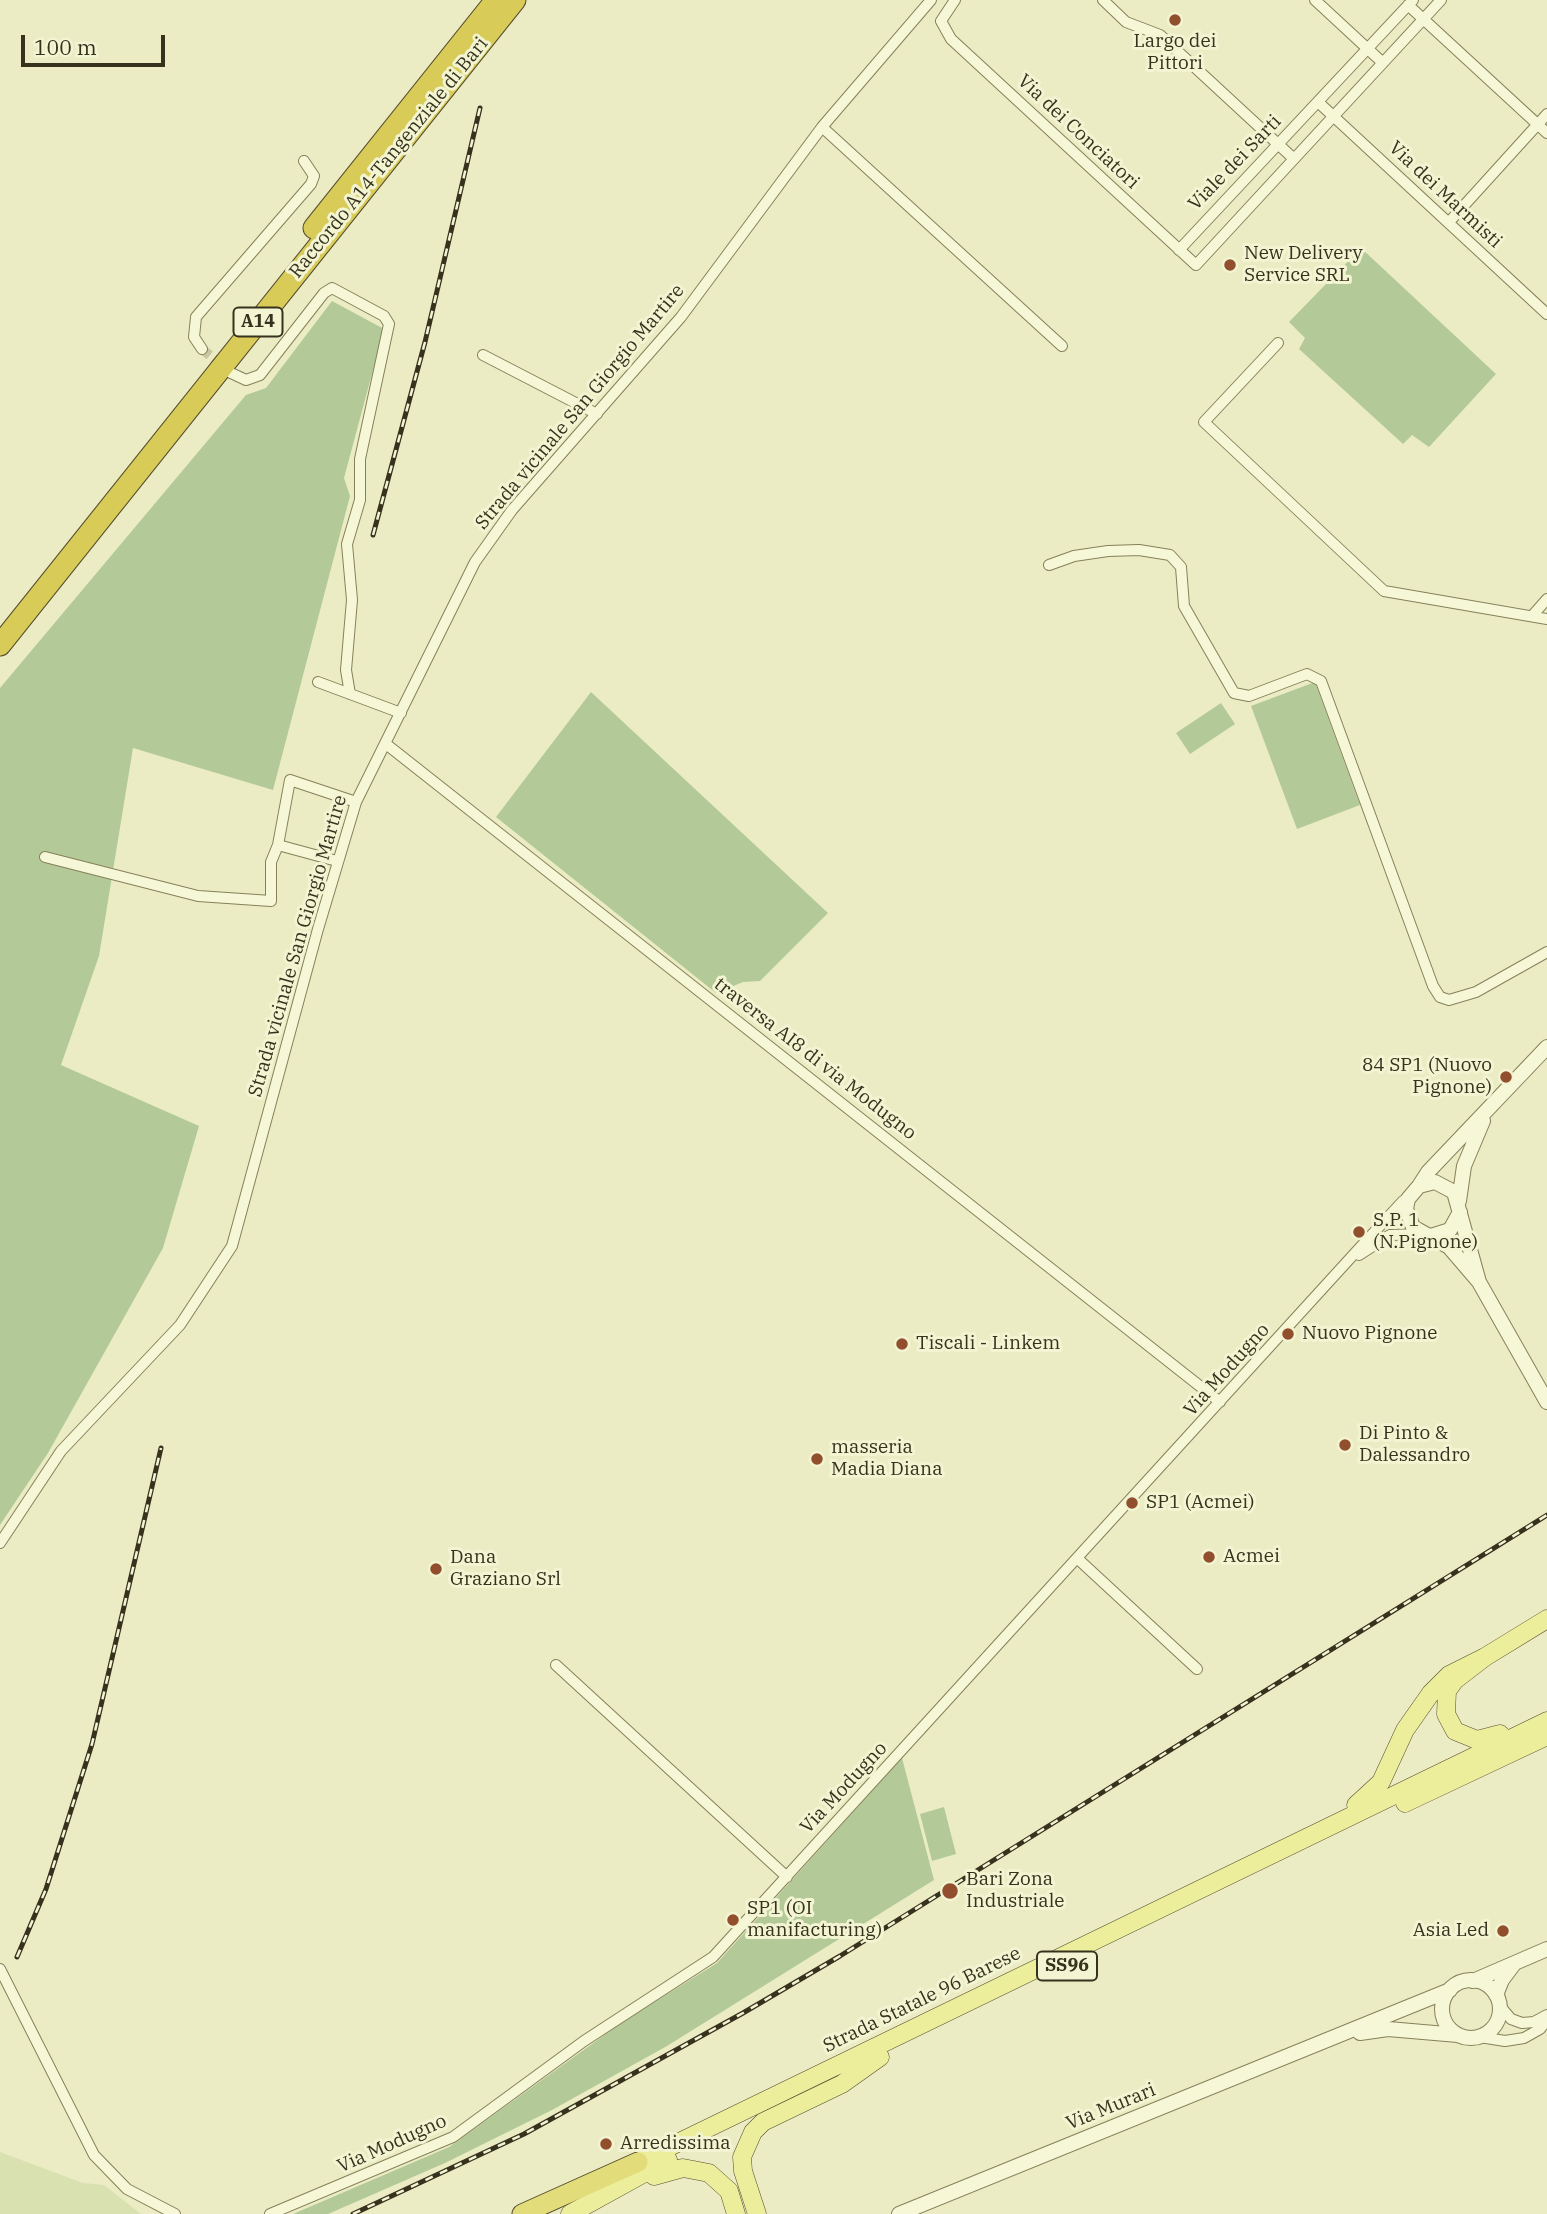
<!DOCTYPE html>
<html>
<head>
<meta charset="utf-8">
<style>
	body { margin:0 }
	#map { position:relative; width:1547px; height:2214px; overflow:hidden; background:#ebecc3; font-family:"IBM Plex Serif",serif }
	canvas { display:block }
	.scale { position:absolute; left:21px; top:35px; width:144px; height:32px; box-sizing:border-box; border:4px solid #36321e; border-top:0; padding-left:9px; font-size:21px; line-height:24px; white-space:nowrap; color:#36321e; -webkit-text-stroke:5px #f2f4d2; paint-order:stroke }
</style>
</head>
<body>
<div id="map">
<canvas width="1547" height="2214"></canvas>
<div class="scale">100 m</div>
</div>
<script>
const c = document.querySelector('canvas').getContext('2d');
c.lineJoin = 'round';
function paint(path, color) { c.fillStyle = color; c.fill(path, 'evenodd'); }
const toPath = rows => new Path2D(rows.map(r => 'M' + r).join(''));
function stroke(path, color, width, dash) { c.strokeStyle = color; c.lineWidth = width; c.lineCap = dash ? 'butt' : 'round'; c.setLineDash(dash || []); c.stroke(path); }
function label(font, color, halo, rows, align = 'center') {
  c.font = font + ' "IBM Plex Serif",serif'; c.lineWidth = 6; c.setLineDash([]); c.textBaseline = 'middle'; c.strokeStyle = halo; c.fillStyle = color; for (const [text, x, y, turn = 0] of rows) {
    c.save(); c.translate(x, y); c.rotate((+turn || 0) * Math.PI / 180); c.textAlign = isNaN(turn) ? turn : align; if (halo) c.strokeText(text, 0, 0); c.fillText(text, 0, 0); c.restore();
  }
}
const farmland = toPath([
	[0,2152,83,2183,104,2185,141,2214,0,2214]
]);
const green = toPath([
	[1361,248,1496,374,1429,447,1412,435,1403,444,1299,349,1305,338,1289,322],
	[332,301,384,329,344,478,350,496,273,790,133,748,99,956,61,1065,199,1126,163,1248,48,1453,0,1525,0,688,246,395,266,388],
	[1315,682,1360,805,1297,829,1251,706],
	[591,692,828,913,760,981,743,982,716,993,496,817],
	[1221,703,1235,724,1190,754,1176,733],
	[902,1758,934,1880,667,2046,552,2110,445,2163,328,2214,293,2214,449,2147,621,2023,717,1963],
	[944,1807,956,1854,932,1861,920,1814]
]);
const minorTunnel = toPath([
	[202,349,224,367]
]);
const minor = toPath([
	[955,0,941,21,951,39,1196,265,1441,0],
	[1103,0,1126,22,1160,35,1293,158],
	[1315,0,1383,63],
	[1408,5,1547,133],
	[1318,102,1547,314],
	[822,127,1062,346],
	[1450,221,1547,114],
	[1179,250,1413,0],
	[1278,343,1204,422,1384,591,1547,619],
	[202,349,194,337,196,317,311,184,314,176,304,161],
	[483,355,597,414],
	[231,373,246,380,260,375,324,293,332,288,384,316,389,324,360,459,360,500,347,544,352,600,346,670,350,694],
	[1049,565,1074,556,1108,551,1139,550,1170,555,1181,567,1184,606,1234,693,1249,696,1307,674,1321,681,1433,986,1440,997,1449,1000,1476,992,1547,952],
	[1532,616,1547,599],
	[318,682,401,713],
	[386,744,1220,1402],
	[278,845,337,861],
	[45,857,198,896,271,901,271,862,278,845,290,780,356,802],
	[1359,1255,1390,1235,1423,1234],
	[0,1543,61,1451,180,1325,232,1246,318,929,356,802,475,562,512,510,681,317,822,127,931,0],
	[1078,1559,1197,1669],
	[556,1665,787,1877],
	[0,1969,94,2155,127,2189,175,2214],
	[1500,2006,1511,2019,1522,2023,1534,2022,1547,2015],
	[1480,2037,1505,2041,1524,2038,1540,2029,1547,2020],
	[270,2214,453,2137,584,2041,713,1957,1365,1242,1403,1201,1408,1199]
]);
const tertiary = toPath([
	[1419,1186,1428,1172,1547,1047],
	[1459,1201,1464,1166,1483,1121],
	[1431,1236,1450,1230,1460,1212],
	[1479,1282,1454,1192,1435,1182,1419,1186,1408,1199,1406,1209,1413,1227,1449,1247,1479,1282,1547,1402],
	'1442 2009a29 29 0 1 1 58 0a29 29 0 1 1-58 0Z',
	[1473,1981,1547,1949],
	[1496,1995,1502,1980,1514,1964],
	[1360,2033,1388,2029,1458,2035],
	[899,2214,1450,1990]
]);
const primary = toPath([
	[1500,1734,1477,1740,1455,1731,1446,1714,1447,1691,1455,1680,1485,1657,1547,1619],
	[1405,1803,1547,1736],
	[1356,1805,1381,1782,1405,1730,1431,1693,1449,1675,1485,1657],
	[628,2167,1547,1721],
	[654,2176,683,2168,709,2173,729,2191,736,2214],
	[570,2214,668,2160],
	[757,2214,743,2171,742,2157,753,2132,763,2122,842,2084,880,2057]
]);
const trunk = toPath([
	[522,2214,638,2162]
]);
const motorway = toPath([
	[314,228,496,0],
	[0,645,515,0]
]);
const rail = toPath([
	[373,535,425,342,480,108],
	[17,1957,46,1889,92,1744,161,1448],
	[353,2214,524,2134,743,2013,840,1956,1547,1515]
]);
const markers = [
	[1175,20,7,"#924f2d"],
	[1230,265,7,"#924f2d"],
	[1506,1077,7,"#924f2d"],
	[1359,1232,7,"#924f2d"],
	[1288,1334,7,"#924f2d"],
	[902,1344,7,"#924f2d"],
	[1345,1445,7,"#924f2d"],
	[817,1459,7,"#924f2d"],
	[1132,1503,7,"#924f2d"],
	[1209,1557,7,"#924f2d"],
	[436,1569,7,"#924f2d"],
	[950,1891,9,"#924f2d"],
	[733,1920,7,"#924f2d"],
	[1503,1931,7,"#924f2d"],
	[606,2144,7,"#924f2d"]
];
const shields = [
	[258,322,49],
	[1067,1966,60]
];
const shieldNames = [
	["A14",258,322],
	["SS96",1067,1966]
];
const poiNames = [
	["Largo dei",1175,42,"center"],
	["Pittori",1175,64,"center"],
	["New Delivery",1244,254],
	["Service SRL",1244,276],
	["84 SP1 (Nuovo",1492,1066,"right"],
	["Pignone)",1492,1088,"right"],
	["S.P. 1",1373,1221],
	["(N.Pignone)",1373,1243],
	["Nuovo Pignone",1302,1334],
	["Tiscali - Linkem",916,1344],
	["Di Pinto &",1359,1434],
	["Dalessandro",1359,1456],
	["masseria",831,1448],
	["Madia Diana",831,1470],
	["SP1 (Acmei)",1146,1503],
	["Acmei",1223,1557],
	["Dana",450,1558],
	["Graziano Srl",450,1580],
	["Bari Zona",966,1880],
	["Industriale",966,1902],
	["SP1 (OI",747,1909],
	["manifacturing)",747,1931],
	["Asia Led",1489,1931,"right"],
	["Arredissima",620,2144]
];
const streetNames = [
	["Via dei Conciatori",1078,132,43],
	["Raccordo A14-Tangenziale di Bari",389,158,-51],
	["Viale dei Sarti",1235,163,-46],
	["Via dei Marmisti",1445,195,43],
	["Strada vicinale San Giorgio Martire",580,407,-50],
	["Strada vicinale San Giorgio Martire",298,946,-74],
	["traversa AI8 di via Modugno",815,1059,38],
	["Via Modugno",1227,1370,-48],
	["Via Modugno",844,1788,-47],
	["Strada Statale 96 Barese",922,2000,-26],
	["Via Murari",1111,2107,-22],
	["Via Modugno",392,2144,-24]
];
paint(farmland, '#d9e1b1');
paint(green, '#b3ca98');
stroke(minorTunnel, '#c7c7a2', 10, [10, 5]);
stroke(minor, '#86805b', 12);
stroke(tertiary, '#86805b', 16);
stroke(primary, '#544c2f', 19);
stroke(trunk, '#544c2f', 21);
stroke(motorway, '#544c2f', 23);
stroke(minor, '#f6f7d6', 10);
stroke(tertiary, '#f6f7d6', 14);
stroke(primary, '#ecee9c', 18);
stroke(trunk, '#e2dc7a', 19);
stroke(motorway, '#d8cb57', 21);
stroke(rail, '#36321e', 5);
stroke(rail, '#f2f4d2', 2.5, [8]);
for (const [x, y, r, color] of markers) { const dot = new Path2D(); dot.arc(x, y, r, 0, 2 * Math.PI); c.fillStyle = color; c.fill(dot); stroke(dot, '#f2f4d2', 2.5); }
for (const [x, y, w] of shields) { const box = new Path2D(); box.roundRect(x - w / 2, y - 14.5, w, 29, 5); c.fillStyle = '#f2f4d2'; c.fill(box); stroke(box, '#36321e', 2); }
label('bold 18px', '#36321e', null, shieldNames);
label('19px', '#36321e', '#f2f4d2', poiNames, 'left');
label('19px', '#36321e', '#f2f4d2', streetNames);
</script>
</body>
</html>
